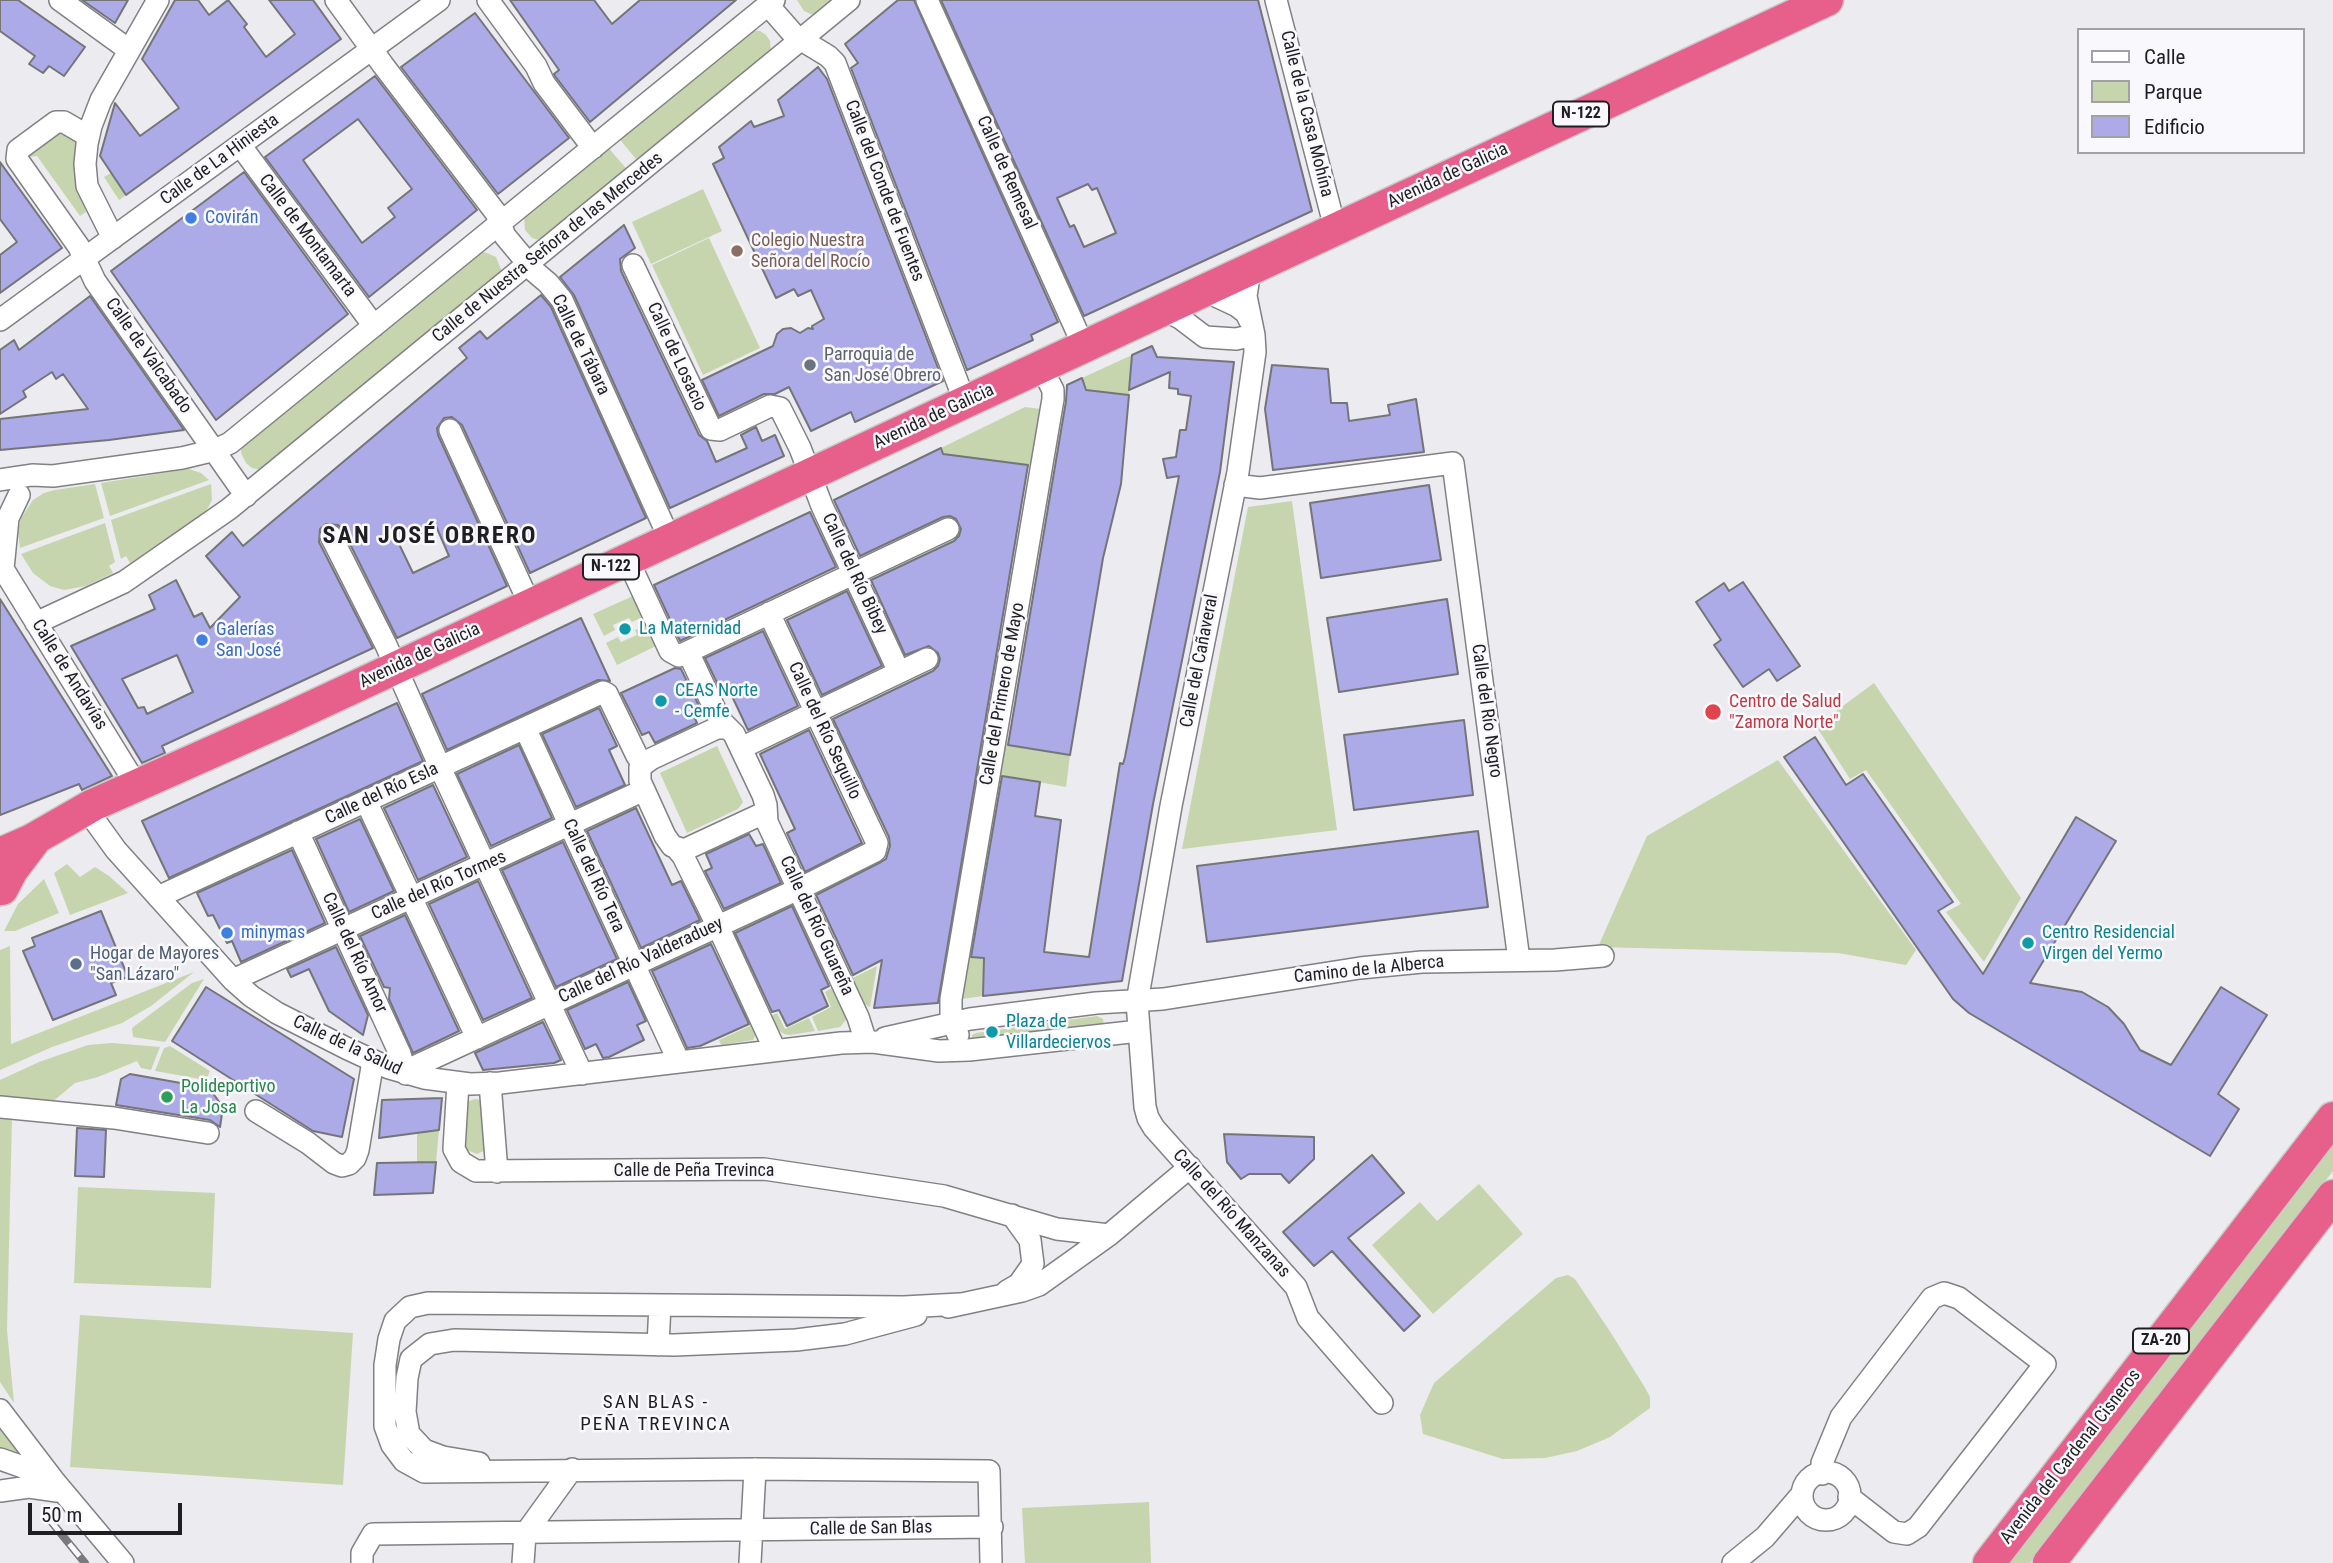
<!DOCTYPE html>
<html>
<head>
<meta charset="utf-8">
<style>
	body { margin:0 }
	#map { position:relative; width:2333px; height:1563px; overflow:hidden; background:#ecebef; font-family:"Roboto Condensed",sans-serif }
	canvas { display:block }
	.legend { position:absolute; left:2077px; top:28px; width:228px; height:126px; box-sizing:border-box; background:#f9f8fc; border:2px solid #a2a1a4; margin:0; padding:9px 12px; list-style:none; font-size:21px; color:#1f1e20 }
	.legend li { display:flex; align-items:center; gap:14px; height:35px }
	.legend b { width:35px; border:2px solid #a2a1a4 }
	.scale { position:absolute; left:28px; top:1503px; width:154px; height:32px; box-sizing:border-box; border:4px solid #1f1e20; border-top:0; padding-left:9px; font-size:21px; line-height:24px; white-space:nowrap; color:#1f1e20; -webkit-text-stroke:5px #f9f8fc; paint-order:stroke }
</style>
</head>
<body>
<div id="map">
<canvas width="2333" height="1563"></canvas>
<ul class="legend">
<li><b style="height:9px;background:#fff"></b>Calle</li>
<li><b style="height:19px;background:#c6d5ad"></b>Parque</li>
<li><b style="height:19px;background:#acaae7"></b>Edificio</li>
</ul>
<div class="scale">50 m</div>
</div>
<script>
const c = document.querySelector('canvas').getContext('2d');
c.lineJoin = 'round';
function paint(path, color) { c.fillStyle = color; c.fill(path, 'evenodd'); }
const toPath = rows => new Path2D(rows.map(r => 'M' + r).join(''));
function stroke(path, color, width, dash) { c.strokeStyle = color; c.lineWidth = width; c.lineCap = dash ? 'butt' : 'round'; c.setLineDash(dash || []); c.stroke(path); }
function label(font, color, halo, rows, align = 'center') {
  c.font = font + ' "Roboto Condensed",sans-serif'; c.lineWidth = 5; c.setLineDash([]); c.textBaseline = 'middle'; c.strokeStyle = halo; c.fillStyle = color; for (const [text, x, y, turn = 0] of rows) {
    c.save(); c.translate(x, y); c.rotate((+turn || 0) * Math.PI / 180); c.textAlign = isNaN(turn) ? turn : align; if (halo) c.strokeText(text, 0, 0); c.fillText(text, 0, 0); c.restore();
  }
}
const green = toPath([
	[797,0,841,0,815,16,804,11],
	[751,30,760,31,766,35,770,41,771,54,641,165,616,135],
	[61,130,76,141,79,190,86,212,80,216,37,156,29,157,28,154],
	[605,144,631,174,542,241,532,238,525,230,524,215],
	[111,173,126,195,119,200,104,177],
	[703,189,722,231,651,264,632,222],
	[709,238,760,348,703,375,652,265],
	[478,251,487,253,496,257,502,272,265,471,252,468,246,463,241,453,242,443],
	[1132,355,1129,394,1086,390,1082,378],
	[1025,407,1041,409,1031,465,965,457,950,469,941,448],
	[189,469,201,473,209,480,110,516,101,483],
	[95,484,104,518,20,548,18,532,21,518,33,500,44,493,55,490],
	[211,484,212,500,208,508,201,515,130,563,126,556,121,559,111,520],
	[1292,501,1337,830,1182,849,1248,507],
	[105,523,115,562,109,566,113,573,86,586,64,590,50,586,33,573,21,554],
	[633,596,643,617,632,622,629,618,613,625,615,630,604,636,593,614],
	[646,625,656,646,617,665,606,643,618,637,621,642,637,635,635,630],
	[1874,683,2021,898,1984,962,1946,912,1961,904,1866,770,1850,779,1816,726],
	[1006,744,1070,755,1066,787,1000,775],
	[717,746,743,802,738,809,687,833,660,773],
	[1778,760,1916,950,1906,965,1838,953,1598,947,1647,836],
	[67,864,80,877,95,867,109,876,128,893,70,915,54,873],
	[44,879,59,913,15,931,4,931,18,904],
	[10,946,11,1044,194,972,151,1006,122,1023,52,1047,0,1070,0,950],
	[969,957,984,958,983,996,962,999],
	[877,966,870,1007,864,1004,851,979],
	[204,979,165,1042,133,1037,132,1028,192,983],
	[835,986,848,1013,847,1019,840,1027,818,1031,812,1017,831,1007,825,992],
	[777,1013,785,1029,809,1018,815,1031,790,1035,784,1034,778,1030,771,1016],
	[1097,1016,1103,1019,1104,1025,972,1038,972,1035,976,1033],
	[752,1025,756,1034,753,1040,721,1045,719,1040],
	[112,1043,160,1047,151,1070,141,1068,137,1061,98,1077,75,1083,51,1103,0,1098,0,1080,39,1062,88,1045],
	[170,1046,210,1071,206,1080,155,1071,164,1048],
	[475,1099,481,1100,486,1150,477,1154,467,1150,464,1145,466,1107,469,1101],
	[12,1117,7,1330,14,1403,0,1382,0,1119],
	[439,1130,436,1162,417,1162,417,1133],
	[2333,1144,2333,1171,2030,1563,2007,1563],
	[1479,1184,1523,1234,1433,1314,1372,1245,1420,1202,1437,1221],
	[78,1187,215,1193,211,1288,74,1283],
	[1568,1275,1575,1279,1611,1333,1644,1386,1650,1397,1650,1408,1610,1437,1577,1451,1545,1458,1503,1459,1423,1434,1420,1415,1434,1383,1556,1278],
	[80,1315,353,1333,343,1485,70,1467],
	[0,1424,29,1458,0,1448],
	[1149,1502,1151,1563,1025,1563,1022,1508]
]);
const building = toPath([
	[0,0,18,0,85,47,64,76,49,66,43,73,29,64,35,56,0,31,0,0],
	[82,0,128,0,115,23,82,0],
	[175,0,198,0,209,15,228,0,247,24,244,27,266,57,295,34,269,0,313,0,341,39,126,195,100,156,115,103,140,136,179,108,142,59,175,0],
	[510,0,594,0,612,24,640,0,736,0,590,122,555,76,554,74,559,70,510,0],
	[898,0,914,0,1058,322,1031,335,1033,340,967,370,851,68,858,63,845,44,898,0],
	[941,0,1258,0,1312,211,1084,316,941,0],
	[1088,184,1092,190,1097,188,1116,233,1084,247,1074,225,1070,227,1057,198,1088,184],
	[475,13,569,138,498,194,401,67,475,13],
	[818,67,827,79,943,381,855,422,851,412,811,431,789,387,775,394,764,394,719,416,702,380,773,346,777,334,783,329,791,328,800,333,808,328,813,329,812,326,824,319,811,290,798,296,794,289,776,298,713,164,724,158,719,147,751,121,754,127,784,116,778,100,818,67],
	[375,76,477,210,369,297,265,157,375,76],
	[358,119,412,189,388,208,395,217,362,243,303,160,358,119],
	[0,162,62,248,0,293,0,255,17,242,0,219,0,162],
	[244,172,348,314,216,420,111,271,244,172],
	[624,225,635,248,620,259,621,271,699,435,707,441,716,462,747,448,741,435,756,427,762,441,775,435,784,456,670,508,574,295,560,277,624,225],
	[541,295,551,307,646,518,530,573,462,425,452,417,444,418,437,428,438,435,507,586,397,638,343,530,338,525,326,524,320,529,319,542,373,648,162,746,165,753,142,763,71,646,155,609,149,595,176,580,194,617,202,613,210,628,240,597,206,556,232,532,243,546,467,358,459,348,480,331,487,339,541,295],
	[436,526,449,556,413,573,399,544,436,526],
	[177,655,193,692,147,714,144,707,138,708,122,679,177,655],
	[90,296,184,430,109,440,0,450,0,419,88,409,63,374,56,379,52,372,23,391,26,397,0,414,0,350,14,340,19,350,90,296],
	[1152,346,1157,357,1234,362,1220,472,1153,804,1122,981,983,996,984,958,971,957,1002,776,1040,782,1035,816,1061,820,1044,952,1089,957,1120,763,1123,764,1125,757,1179,476,1167,478,1163,459,1176,457,1180,430,1186,430,1191,396,1178,394,1178,389,1169,388,1170,372,1129,390,1132,355,1152,346],
	[1272,365,1328,369,1331,403,1347,403,1349,421,1390,415,1388,405,1416,399,1424,452,1273,470,1265,409,1272,365],
	[1082,378,1086,390,1129,395,1121,484,1103,558,1070,755,1008,745,1066,401,1067,385,1082,378],
	[941,448,943,454,1028,465,938,1003,874,1008,882,960,853,975,816,895,881,862,886,859,890,846,889,837,833,719,933,671,938,666,940,659,938,653,929,646,905,655,871,580,954,541,959,536,961,529,956,519,950,516,943,517,860,556,834,500,941,448],
	[1429,485,1441,560,1321,578,1310,503,1429,485],
	[810,512,836,567,680,641,654,585,810,512],
	[1743,582,1800,666,1777,681,1769,669,1743,687,1714,645,1721,640,1696,602,1724,583,1729,591,1743,582],
	[847,591,882,666,822,695,787,620,847,591],
	[0,599,112,776,82,790,79,784,0,815,0,599],
	[1447,599,1458,674,1339,692,1327,618,1447,599],
	[581,618,610,681,598,680,447,750,422,694,581,618],
	[763,631,798,706,748,730,730,692,723,695,705,658,763,631],
	[675,668,681,669,700,708,692,712,697,723,655,743,649,732,642,735,621,693,675,668],
	[397,703,423,761,169,878,142,821,397,703],
	[599,708,617,746,609,750,625,785,576,807,542,734,599,708],
	[1464,720,1473,795,1354,810,1344,735,1464,720],
	[809,730,862,843,805,872,787,833,795,829,760,754,809,730],
	[1815,737,1846,785,1863,774,1953,902,1938,911,1983,974,2076,817,2116,841,2030,983,2082,992,2108,1007,2124,1024,2140,1050,2171,1065,2221,987,2267,1015,2218,1094,2239,1109,2210,1156,1969,1013,1953,999,1784,757,1815,737],
	[519,745,552,818,491,846,457,774,519,745],
	[433,785,467,857,418,880,384,808,433,785],
	[636,808,672,885,681,881,700,920,641,948,587,831,636,808],
	[360,819,394,891,349,912,316,839,360,819],
	[1478,831,1488,907,1207,942,1197,866,1478,831],
	[749,834,756,846,763,844,781,883,724,909,705,871,712,868,706,854,749,834],
	[563,842,617,959,556,987,502,870,563,842],
	[292,850,325,923,241,962,232,941,227,943,213,915,208,916,197,893,292,850],
	[478,881,532,998,483,1020,429,904,478,881],
	[792,906,829,986,821,990,828,1006,787,1026,779,1010,772,1012,735,933,792,906],
	[101,911,128,977,111,983,116,995,53,1020,23,951,35,946,32,938,101,911],
	[405,915,459,1031,413,1053,389,999,390,988,384,987,360,936,405,915],
	[711,944,749,1024,700,1046,687,1048,652,971,711,944],
	[336,947,368,1015,363,1035,329,1011,309,969,291,977,287,969,336,947],
	[628,982,646,1021,637,1025,644,1040,609,1057,603,1058,596,1044,585,1049,567,1010,628,982],
	[206,987,354,1079,342,1137,313,1131,172,1041,206,987],
	[543,1022,561,1060,554,1063,483,1070,475,1053,543,1022],
	[130,1074,209,1088,223,1107,220,1127,210,1120,116,1105,121,1079,130,1074],
	[442,1098,439,1130,379,1138,382,1100,442,1098],
	[77,1128,106,1130,104,1177,75,1176,77,1128],
	[1224,1134,1314,1137,1314,1159,1289,1183,1281,1174,1249,1174,1241,1179,1227,1162,1224,1134],
	[1372,1155,1404,1193,1348,1238,1420,1316,1404,1331,1332,1251,1314,1266,1283,1232,1372,1155],
	[436,1162,433,1193,374,1195,377,1163,436,1162]
]);
const minor = toPath([
	[60,0,129,50],
	[336,0,383,65,496,213,505,236,535,272,548,283,562,300,670,540],
	[488,0,536,66,544,83,593,148],
	[927,0,1084,347],
	[1276,0,1335,228],
	[768,5,795,36,828,56,835,63,965,402],
	[88,136,64,122,56,122,18,150,17,159,79,247,95,281,246,496],
	[240,145,374,326],
	[113,238,87,186,85,164,87,144,91,126,101,100,158,0],
	[633,265,711,429,720,430,770,406,780,408,800,448,822,506,899,672],
	[1250,270,1246,296,1254,335,1255,352,1238,472,1171,806,1137,1002,1145,1107,1148,1118,1154,1128,1296,1287,1308,1318,1382,1403],
	[1205,291,1237,306,1246,313,1250,321],
	[1164,310,1180,318,1205,337,1236,339,1254,335],
	[0,320,439,0],
	[450,430,530,605],
	[0,480,32,475,53,476,182,458,215,450,230,443,774,0],
	[1235,485,1260,488,1453,463,1519,960],
	[331,536,386,645,444,776,582,1074],
	[628,560,670,651,679,656,948,529],
	[0,564,137,786],
	[3,569,8,518,19,495],
	[36,623,124,582,229,509,849,0],
	[688,652,720,720,734,734,763,795,766,805,767,822,858,1017,866,1042],
	[525,728,679,1062],
	[726,728,717,728,651,759,640,767,640,781,665,836,672,846,684,850,766,812],
	[741,748,927,659],
	[366,801,477,1038],
	[82,810,90,814,116,850,233,980,251,996,277,1013,346,1048,389,1068,424,1078,470,1084,500,1083,841,1043,873,1042,939,1051,969,1050,1139,1031],
	[298,832,400,1054,406,1074,418,1065,807,885,875,851,877,843,769,613],
	[678,850,683,856,721,933,775,1050],
	[158,897,603,692,607,694,637,756,643,764],
	[233,980,644,790],
	[958,1035,951,1016,951,999,1053,399,1053,390,1041,367],
	[885,1038,970,1019,1096,1003,1163,999,1360,968,1422,962,1555,960,1603,956],
	[458,1083,454,1149,461,1162,476,1171,764,1169,944,1196,1057,1229,1109,1235],
	[490,1083,497,1172],
	[0,1107,114,1118,208,1133],
	[256,1111,308,1143,334,1163,342,1166,349,1164,355,1158,358,1150,373,1061],
	[1007,1291,1019,1284,1033,1264,1030,1240,1012,1215],
	[960,1304,904,1307,428,1303,410,1307,395,1321,389,1339,385,1365,385,1426,392,1445,404,1461,424,1472,755,1469,989,1471,991,1563],
	[948,1307,1022,1291,1039,1285,1109,1235,1190,1167],
	[658,1345,660,1305],
	[0,1410,55,1482,123,1563],
	[0,1459,23,1467,52,1484],
	[479,1463,443,1457,424,1450,409,1434,405,1412,407,1378,411,1359,430,1344,454,1340,674,1345,796,1340,845,1334,916,1315],
	'1802 1496a24 24 0 1 1 48 0a24 24 0 1 1-48 0Z',
	[1822,1474,1822,1463,1841,1417,1932,1298,1944,1293,1959,1298,2045,1364,1918,1527,1907,1534,1894,1532,1849,1497],
	[0,1491,29,1487,57,1491],
	[362,1563,362,1553,373,1534,992,1527],
	[523,1563,525,1534,572,1469],
	[750,1563,755,1469],
	[1733,1563,1765,1537,1802,1494]
]);
const highway = toPath([
	[0,854,32,840,93,805,286,719,1827,0],
	[2,889,12,870,34,841],
	[1989,1563,2333,1118],
	[2049,1563,2333,1196]
]);
const rail = toPath([
	[49,1519,85,1563]
]);
const markers = [
	[191,218,7,"#3f7fe0"],
	[737,251,7,"#8d6e63"],
	[810,365,7,"#6b7280"],
	[625,629,7,"#0f9aa8"],
	[202,640,7,"#3f7fe0"],
	[661,701,7,"#0f9aa8"],
	[1713,712,9,"#e0444e"],
	[227,933,7,"#3f7fe0"],
	[2028,943,7,"#0f9aa8"],
	[76,964,7,"#5c6f8a"],
	[992,1032,7,"#0f9aa8"],
	[167,1097,7,"#2e9e5b"]
];
const shields = [
	[1581,114,56],
	[611,567,56],
	[2161,1341,56]
];
const shieldNames = [
	["N-122",1581,114],
	["N-122",611,567],
	["ZA-20",2161,1341]
];
const streetNames = [
	["Calle de la Casa Mohína",1306,114,76],
	["Calle de La Hiniesta",220,160,-36],
	["Calle de Remesal",1006,173,66],
	["Avenida de Galicia",1448,176,-25],
	["Calle del Conde de Fuentes",884,191,69],
	["Calle de Montamarta",307,236,53],
	["Calle de Nuestra Señora de las Mercedes",548,248,-39],
	["Calle de Tábara",580,345,64],
	["Calle de Valcabado",148,356,55],
	["Calle de Losacio",676,357,65],
	["Avenida de Galicia",934,417,-25],
	["Calle del Río Bibey",854,574,65],
	["Avenida de Galicia",420,656,-25],
	["Calle del Cañaveral",1200,661,-79],
	["Calle de Andavías",69,675,58],
	["Calle del Primero de Mayo",1003,694,-80],
	["Calle del Río Negro",1486,711,82],
	["Calle del Río Sequillo",824,731,65],
	["Calle del Río Esla",382,794,-25],
	["Calle del Río Tera",593,876,65],
	["Calle del Río Tormes",439,886,-24],
	["Calle del Río Guareña",816,926,65],
	["Calle del Río Amor",354,953,65],
	["Calle del Río Valderaduey",641,961,-25],
	["Camino de la Alberca",1369,970,-6],
	["Calle de la Salud",347,1046,25],
	["Calle de Peña Trevinca",694,1171],
	["Calle del Río Manzanas",1231,1214,48],
	["Avenida del Cardenal Cisneros",2071,1457,-52],
	["Calle de San Blas",871,1529,-1]
];
const shopNames = [
	["Covirán",205,218],
	["Galerías",216,630],
	["San José",216,651],
	["minymas",241,933]
];
const educationNames = [
	["Colegio Nuestra",751,241],
	["Señora del Rocío",751,262]
];
const worshipNames = [
	["Parroquia de",824,355],
	["San José Obrero",824,376]
];
const cultureNames = [
	["La Maternidad",639,629],
	["CEAS Norte",675,691],
	["- Cemfe",675,712],
	["Centro Residencial",2042,933],
	["Virgen del Yermo",2042,954],
	["Plaza de",1006,1022],
	["Villardeciervos",1006,1043]
];
const healthNames = [
	["Centro de Salud",1729,702],
	["\"Zamora Norte\"",1729,723]
];
const serviceNames = [
	["Hogar de Mayores",90,954],
	["\"San Lázaro\"",90,975]
];
const leisureNames = [
	["Polideportivo",181,1087],
	["La Josa",181,1108]
];
const neighbourhoodNames = [
	["SAN BLAS -",656,1403],
	["PEÑA TREVINCA",656,1425]
];
const districtNames = [
	["SAN JOSÉ OBRERO",430,537]
];
paint(green, '#c6d5ad');
paint(building, '#acaae7');
stroke(building, '#757579', 2);
stroke(minor, '#818084', 24);
stroke(highway, '#c9c9c9', 35);
stroke(minor, '#fff', 21);
stroke(highway, '#e75f8b', 32);
stroke(rail, '#7a797c', 8);
stroke(rail, '#f9f8fc', 5, [16]);
for (const [x, y, r, color] of markers) { const dot = new Path2D(); dot.arc(x, y, r, 0, 2 * Math.PI); c.fillStyle = color; c.fill(dot); stroke(dot, '#f9f8fc', 2.5); }
for (const [x, y, w] of shields) { const box = new Path2D(); box.roundRect(x - w / 2, y - 12.5, w, 25, 5); c.fillStyle = '#f9f8fc'; c.fill(box); stroke(box, '#1f1e20', 2); }
label('bold 16px', '#1f1e20', null, shieldNames);
label('18px', '#1f1e20', '#f9f8fc', streetNames);
label('18px', '#366cbe', '#f9f8fc', shopNames, 'left');
label('18px', '#785e54', '#f9f8fc', educationNames, 'left');
label('18px', '#5b616d', '#f9f8fc', worshipNames, 'left');
label('18px', '#0d838f', '#f9f8fc', cultureNames, 'left');
label('18px', '#be3a42', '#f9f8fc', healthNames, 'left');
label('18px', '#4e5e75', '#f9f8fc', serviceNames, 'left');
label('18px', '#27864d', '#f9f8fc', leisureNames, 'left');
c.letterSpacing = '2px';
label('19px', '#1f1e20', '#f9f8fc', neighbourhoodNames);
c.letterSpacing = '0px';
c.letterSpacing = '2px';
label('bold 24px', '#1f1e20', '#f9f8fc', districtNames);
c.letterSpacing = '0px';
</script>
</body>
</html>
